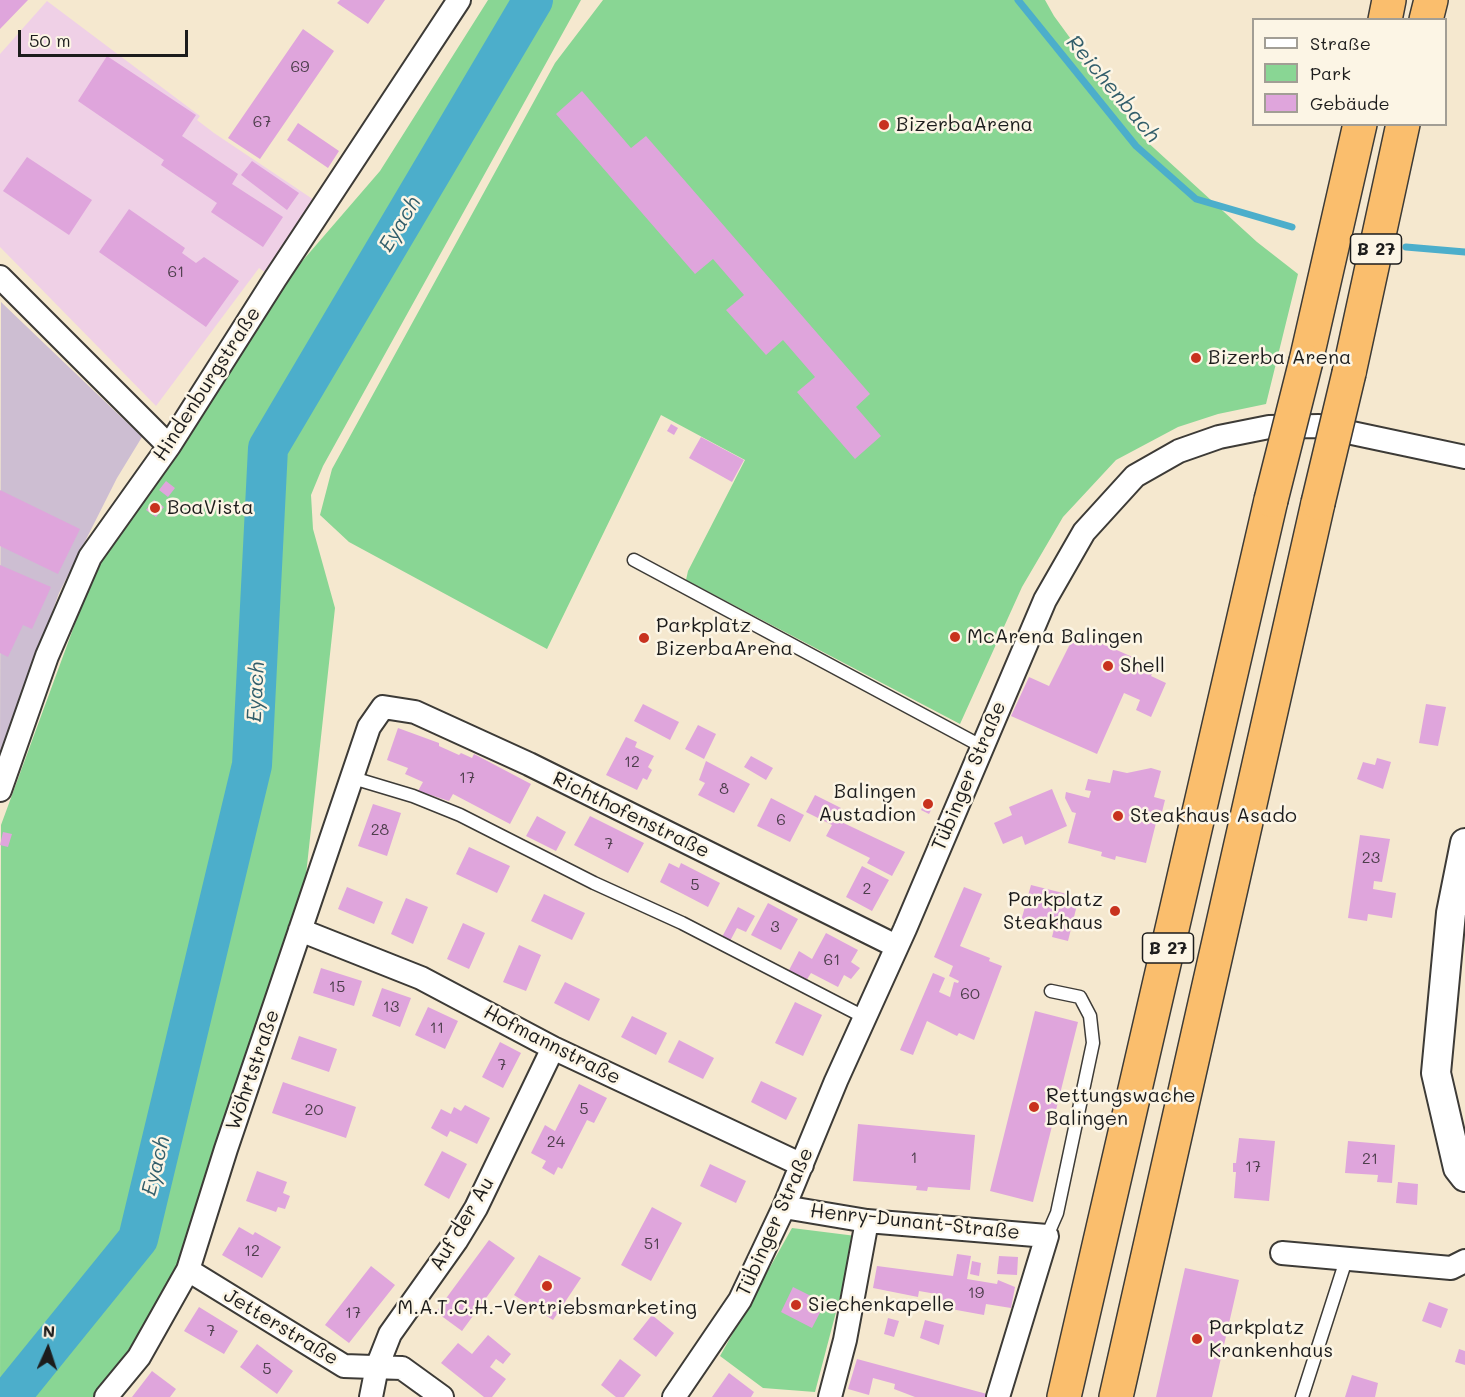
<!DOCTYPE html>
<html>
<head>
<meta charset="utf-8">
<style>
	body { margin:0 }
	#map { position:relative; width:1465px; height:1397px; overflow:hidden; background:#f5e8cf; font-family:Mali,sans-serif }
	canvas { display:block }
	.legend { position:absolute; left:1252px; top:18px; width:195px; height:108px; box-sizing:border-box; background:#fcf5e5; border:2px solid #a29e95; margin:0; padding:8px 10px; list-style:none; font-size:18px; color:#1c1c1c }
	.legend li { display:flex; align-items:center; gap:12px; height:30px }
	.legend b { width:30px; border:2px solid #a29e95 }
	.north { position:absolute; left:18px; top:1319px; width:60px; height:60px; -webkit-text-stroke:4px #fcf5e5; paint-order:stroke; rotate:3deg; font-size:16px; font-weight:700; line-height:24px; text-align:center; color:#1c1c1c }
	.north::after { content:''; display:block; margin:auto; width:21px; height:27px; background:#1c1c1c; clip-path:polygon(50% 0,100% 100%,50% 72%,0 100%) }
	.scale { position:absolute; left:18px; top:30px; width:170px; height:27px; box-sizing:border-box; border:3px solid #1c1c1c; border-top:0; padding-left:8px; font-size:18px; line-height:21px; white-space:nowrap; color:#1c1c1c; -webkit-text-stroke:4px #fcf5e5; paint-order:stroke }
</style>
</head>
<body>
<div id="map">
<canvas width="1465" height="1397"></canvas>
<ul class="legend">
<li><b style="height:8px;background:#fff"></b>Straße</li>
<li><b style="height:16px;background:#89d694"></b>Park</li>
<li><b style="height:16px;background:#dfa5dc"></b>Gebäude</li>
</ul>
<div class="north">N</div>
<div class="scale">50 m</div>
</div>
<script>
const c = document.querySelector('canvas').getContext('2d');
c.lineJoin = 'round';
function paint(path, color) { c.fillStyle = color; c.fill(path, 'evenodd'); }
const toPath = rows => new Path2D(rows.map(r => 'M' + r).join(''));
function stroke(path, color, width, dash) { c.strokeStyle = color; c.lineWidth = width; c.lineCap = dash ? 'butt' : 'round'; c.setLineDash(dash || []); c.stroke(path); }
function label(font, color, halo, rows, align = 'center') {
  c.font = font + ' Mali,sans-serif'; c.lineWidth = 5; c.setLineDash([]); c.textBaseline = 'middle'; c.strokeStyle = halo; c.fillStyle = color; for (const [text, x, y, turn = 0] of rows) {
    c.save(); c.translate(x, y); c.rotate((+turn || 0) * Math.PI / 180); c.textAlign = isNaN(turn) ? turn : align; if (halo) c.strokeText(text, 0, 0); c.fillText(text, 0, 0); c.restore();
  }
}
const built = toPath([
	[47,1,200,116,197,120,214,133,323,206,275,279,259,268,156,406,0,247,0,54]
]);
const industrial = toPath([
	[1,302,142,437,117,478,59,593,0,759]
]);
const green = toPath([
	[488,0,581,0,323,466,311,495,313,529,335,608,300,930,188,1270,106,1397,0,1397,1,825,98,561,298,266,380,171],
	[603,0,1045,0,1054,16,1144,139,1257,242,1298,274,1266,404,1218,414,1178,427,1116,460,1063,517,1022,587,960,724,686,580,688,571,745,460,661,415,547,649,349,542,320,515,332,469,555,63],
	[792,1228,856,1236,815,1392,763,1388,720,1356]
]);
const stream = toPath([
	[1018,0,1136,146,1196,199,1292,227],
	[1406,247,1465,252]
]);
const river = toPath([
	[10,1397,138,1239,252,765,268,448,533,0]
]);
const building = toPath([
	[0,0,28,0,0,29],
	[340,0,385,0,368,24,337,3],
	[303,29,334,51,260,159,228,138],
	[107,56,196,115,182,136,238,174,232,184,283,217,263,247,211,212,217,203,161,165,164,160,78,101],
	[582,91,631,148,646,136,870,394,856,407,881,436,855,459,797,392,815,377,783,340,766,355,726,310,744,295,713,259,695,274,556,114],
	[298,123,339,151,328,168,287,140],
	[27,157,92,200,69,235,3,191],
	[252,161,299,193,287,210,241,175],
	[129,209,185,248,182,253,196,263,204,257,239,281,206,327,99,252],
	[671,424,678,428,674,435,667,431],
	[701,437,744,460,732,482,689,458],
	[166,481,175,488,168,497,159,490],
	[0,490,80,529,58,574,0,546],
	[154,500,164,507,156,517,146,510],
	[0,565,51,587,32,629,23,625,8,657,0,653],
	[1076,632,1155,667,1151,676,1166,683,1151,717,1136,710,1140,700,1124,693,1097,754,1011,716,1029,677,1049,686],
	[643,704,679,722,670,740,634,721],
	[1426,704,1446,707,1438,746,1419,743],
	[698,725,716,734,704,759,685,749],
	[398,728,439,743,439,746,459,755,461,753,472,758,474,754,531,784,510,824,453,794,449,801,418,791,423,782,405,774,408,768,387,760],
	[626,737,637,742,635,747,654,756,648,767,652,770,647,780,643,778,637,790,606,775],
	[751,756,773,768,766,780,744,767],
	[1377,758,1391,762,1383,789,1357,779,1363,762,1375,765],
	[706,761,750,784,734,813,698,795,705,783,699,780],
	[1151,768,1161,771,1154,797,1165,800,1160,820,1157,819,1146,863,1116,856,1115,860,1101,856,1102,852,1068,843,1076,813,1072,812,1065,798,1066,792,1089,798,1091,791,1085,790,1088,779,1110,783,1113,770,1127,773],
	[1052,789,1067,826,1025,845,1022,836,1003,844,994,823,1012,815,1009,807],
	[815,795,841,808,835,819,905,852,892,876,867,863,870,858,826,836,832,825,806,812],
	[771,798,804,815,790,842,757,826],
	[926,800,934,804,929,814,921,810],
	[373,804,401,813,387,856,358,846],
	[537,816,566,832,556,851,526,836],
	[590,816,644,843,628,873,574,845],
	[3,832,12,834,8,847,0,845],
	[1360,835,1390,839,1382,882,1374,881,1373,889,1396,893,1392,918,1368,914,1367,921,1348,918],
	[469,847,510,866,497,893,456,874],
	[669,863,679,868,681,863,720,883,708,907,660,882],
	[862,866,889,880,872,911,846,897],
	[1031,885,1079,897,1068,941,1052,937,1054,929,1021,921],
	[347,887,383,902,374,924,338,909],
	[964,887,982,894,960,946,990,958,989,961,1002,966,974,1040,959,1033,957,1036,927,1021,913,1055,900,1050,933,973,945,978,939,992,950,997,954,982,958,983,959,981,949,976,953,966,934,957],
	[544,894,585,913,572,940,531,921],
	[406,898,428,907,413,944,391,934],
	[768,903,798,919,781,950,751,935],
	[738,907,755,916,746,932,737,928,730,941,722,937],
	[463,923,485,933,469,969,447,959],
	[826,933,858,950,851,962,860,968,851,979,844,975,838,987,811,973,806,981,788,972,799,951,812,959],
	[519,945,541,955,526,991,503,982],
	[321,968,362,981,354,1006,313,993],
	[565,982,600,999,589,1021,554,1003],
	[382,988,411,998,400,1027,372,1016],
	[795,1002,822,1015,803,1056,775,1043],
	[428,1007,458,1021,445,1049,415,1035],
	[1035,1011,1078,1022,1033,1202,990,1191],
	[632,1016,667,1033,656,1055,621,1037],
	[299,1036,337,1049,329,1072,291,1059],
	[679,1040,714,1058,703,1079,668,1062],
	[500,1042,521,1053,503,1088,482,1077],
	[761,1081,797,1098,786,1120,751,1102],
	[283,1082,356,1107,346,1138,272,1113],
	[579,1084,607,1098,594,1123,587,1120,562,1169,558,1167,554,1175,542,1168,546,1161,531,1153,545,1125,555,1131],
	[465,1105,490,1118,477,1144,450,1131,447,1137,431,1128,441,1109,451,1114,454,1107,461,1111],
	[858,1124,975,1135,970,1190,928,1187,927,1191,916,1190,917,1186,853,1181],
	[1239,1138,1275,1141,1269,1201,1234,1198,1236,1172,1233,1172,1233,1163,1236,1163],
	[1348,1141,1395,1145,1392,1183,1377,1182,1378,1175,1345,1173],
	[442,1151,467,1164,449,1199,424,1185],
	[710,1164,746,1181,736,1203,700,1186],
	[257,1171,287,1182,283,1193,290,1196,285,1209,278,1207,276,1212,246,1201],
	[1398,1182,1418,1184,1417,1205,1396,1203],
	[652,1207,682,1223,651,1281,621,1265],
	[239,1227,253,1235,255,1232,281,1247,262,1278,222,1255],
	[489,1240,515,1258,462,1331,436,1312],
	[957,1254,971,1256,967,1279,997,1284,998,1280,1015,1287,1011,1308,986,1304,984,1315,940,1307,942,1295,919,1291,918,1297,873,1288,877,1266,953,1276],
	[539,1255,581,1278,553,1320,514,1295],
	[999,1256,1018,1257,1017,1275,997,1274],
	[972,1261,981,1263,979,1276,970,1274],
	[371,1266,395,1285,349,1343,325,1325],
	[1185,1268,1239,1280,1212,1397,1156,1397],
	[793,1287,825,1303,812,1328,781,1312],
	[1429,1302,1448,1309,1441,1328,1422,1321],
	[199,1307,238,1331,224,1354,184,1331],
	[652,1315,674,1333,656,1357,633,1339],
	[888,1318,899,1321,894,1337,884,1334],
	[925,1320,944,1325,939,1345,920,1338],
	[488,1335,511,1354,503,1364,496,1359,490,1367,506,1379,492,1397,484,1397,441,1363,458,1343,472,1354],
	[257,1344,293,1371,277,1394,240,1367],
	[1459,1349,1465,1351,1465,1365,1455,1362],
	[620,1359,641,1375,624,1397,616,1397,601,1385],
	[857,1359,987,1394,986,1397,915,1397,894,1389,895,1384,873,1378,869,1395,848,1389],
	[152,1371,176,1389,170,1397,132,1397],
	[729,1373,754,1392,751,1397,712,1397],
	[1352,1375,1378,1383,1375,1397,1345,1397]
]);
const service = toPath([
	[634,560,981,746],
	[353,778,413,796,460,815,594,883,682,923,864,1017],
	[1047,1236,1057,1213,1093,1043,1090,1016,1080,997,1051,991],
	[1302,1397,1346,1260]
]);
const minor = toPath([
	[0,277,169,446],
	[0,790,47,656,90,557,169,446,275,279,459,0],
	[300,930,421,978,553,1048,802,1165],
	[784,1207,867,1221,1047,1236,998,1397],
	[1282,1253,1451,1268,1465,1261],
	[188,1270,344,1366,402,1368,442,1397],
	[106,1397,139,1357,188,1270,226,1149,369,727,383,707,415,712,529,764,896,946],
	[371,1397,377,1367,390,1334,456,1241,476,1208,553,1048],
	[674,1397,740,1300,784,1207,836,1081,905,929,1045,600,1084,532,1135,476,1179,451,1219,437,1269,427,1319,426,1465,457],
	[830,1397,845,1340,867,1221]
]);
const tertiary = toPath([
	[1465,843,1451,913,1436,1073,1458,1168,1465,1177]
]);
const trunk = toPath([
	[1385,20,1389,0],
	[1426,20,1431,0],
	[1306,361,1360,124],
	[1349,373,1403,124],
	[1064,1397,1271,500],
	[1116,1397,1318,503]
]);
const trunkBridge = toPath([
	[1271,500,1306,361],
	[1318,503,1349,373]
]);
const markers = [
	[884,125,6,"#c8321e"],
	[1196,358,6,"#c8321e"],
	[155,508,6,"#c8321e"],
	[955,637,6,"#c8321e"],
	[644,638,6,"#c8321e"],
	[1108,666,6,"#c8321e"],
	[928,804,6,"#c8321e"],
	[1118,816,6,"#c8321e"],
	[1115,911,6,"#c8321e"],
	[1034,1107,6,"#c8321e"],
	[547,1286,6,"#c8321e"],
	[796,1305,6,"#c8321e"],
	[1197,1339,6,"#c8321e"]
];
const numberNames = [
	["69",300,67],
	["67",262,122],
	["61",176,272],
	["12",632,762],
	["17",467,778],
	["8",724,789],
	["6",781,820],
	["28",380,830],
	["7",609,844],
	["23",1371,858],
	["5",695,885],
	["2",867,889],
	["3",775,927],
	["61",832,960],
	["15",337,987],
	["60",970,994],
	["13",391,1007],
	["11",437,1028],
	["7",502,1065],
	["5",584,1109],
	["20",314,1110],
	["24",556,1142],
	["1",914,1158],
	["21",1370,1159],
	["17",1253,1167],
	["51",652,1244],
	["12",252,1251],
	["19",976,1293],
	["17",353,1313],
	["7",211,1331],
	["5",267,1369]
];
const shields = [
	[1376,249,51],
	[1168,948,51]
];
const shieldNames = [
	["B 27",1376,249],
	["B 27",1168,948]
];
const poiNames = [
	["BizerbaArena",896,125],
	["Bizerba Arena",1208,358],
	["BoaVista",167,508],
	["Parkplatz",656,626],
	["BizerbaArena",656,649],
	["McArena Balingen",967,637],
	["Shell",1120,666],
	["Balingen",916,792,"right"],
	["Austadion",916,815,"right"],
	["Steakhaus Asado",1130,816],
	["Parkplatz",1103,900,"right"],
	["Steakhaus",1103,923,"right"],
	["Rettungswache",1046,1096],
	["Balingen",1046,1119],
	["Siechenkapelle",808,1305],
	["M.A.T.C.H.-Vertriebsmarketing",547,1308,"center"],
	["Parkplatz",1209,1328],
	["Krankenhaus",1209,1351]
];
const streetNames = [
	["Hindenburgstraße",207,384,-57],
	["Tübinger Straße",969,776,-67],
	["Richthofenstraße",631,815,26],
	["Hofmannstraße",552,1045,27],
	["Wöhrtstraße",253,1070,-71],
	["Tübinger Straße",775,1222,-66],
	["Henry-Dunant-Straße",915,1222,6],
	["Auf der Au",462,1224,-59],
	["Jetterstraße",281,1327,31]
];
const waterNames = [
	["Reichenbach",1113,89,50],
	["Eyach",400,224,-59],
	["Eyach",256,692,-87],
	["Eyach",156,1166,-76]
];
paint(built, '#efd0e6');
paint(industrial, '#cdbed2');
paint(green, '#89d694');
stroke(stream, '#4caecb', 7);
stroke(river, '#4caecb', 40);
paint(building, '#dfa5dc');
stroke(service, '#3d3b37', 15);
stroke(minor, '#3d3b37', 26);
stroke(tertiary, '#3d3b37', 32);
stroke(trunk, '#3d3b37', 36);
stroke(service, '#fff', 12);
stroke(minor, '#fff', 22);
stroke(tertiary, '#fff', 28);
stroke(trunk, '#fabe6d', 33);
stroke(trunkBridge, '#3d3b37', 36, []);
stroke(trunkBridge, '#fabe6d', 33);
for (const [x, y, r, color] of markers) { const dot = new Path2D(); dot.arc(x, y, r, 0, 2 * Math.PI); c.fillStyle = color; c.fill(dot); stroke(dot, '#fcf5e5', 2); }
label('16px', '#4d3e4c', null, numberNames);
for (const [x, y, w] of shields) { const box = new Path2D(); box.roundRect(x - w / 2, y - 15, w, 30, 4.5); c.fillStyle = '#fcf5e5'; c.fill(box); stroke(box, '#1c1c1c', 1.5); }
label('bold 18px', '#1c1c1c', null, shieldNames);
label('20px', '#1c1c1c', '#fcf5e5', poiNames, 'left');
label('20px', '#1c1c1c', '#fcf5e5', streetNames);
label('italic 21px', '#325e6b', '#fcf5e5', waterNames);
</script>
</body>
</html>
